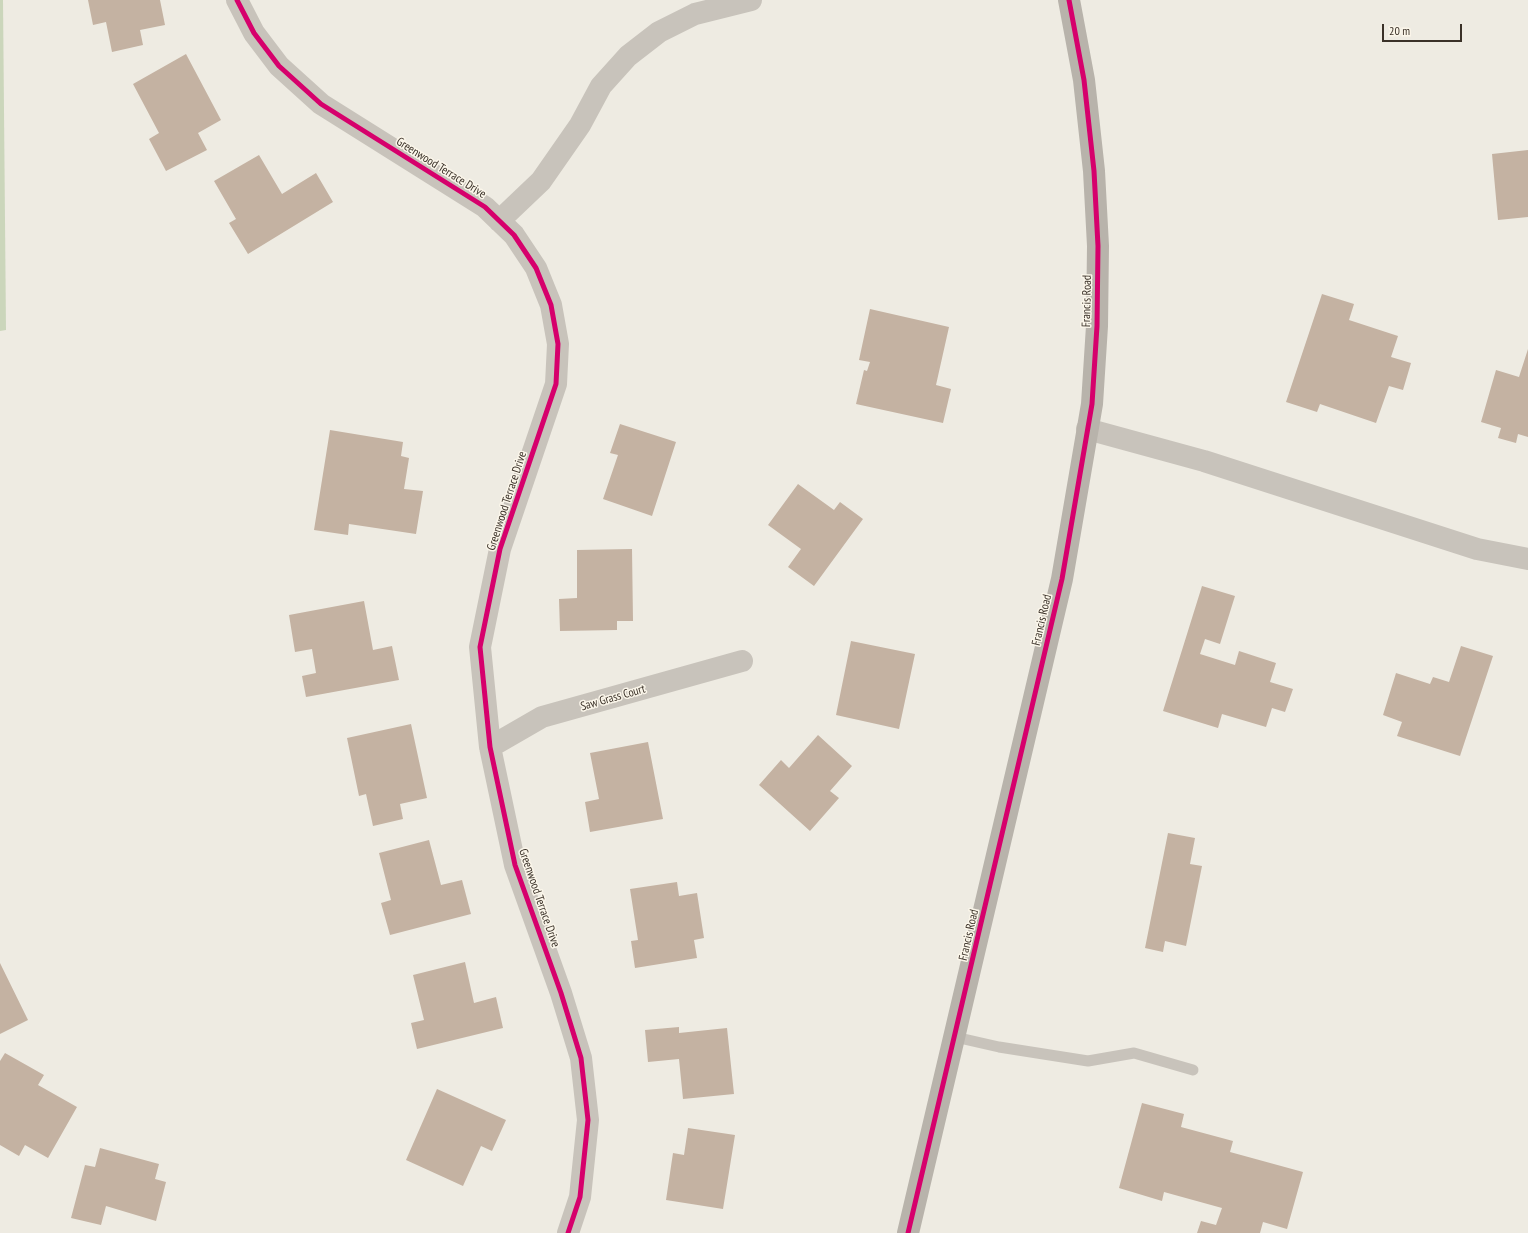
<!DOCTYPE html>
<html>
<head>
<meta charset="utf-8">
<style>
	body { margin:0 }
	#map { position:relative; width:1528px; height:1233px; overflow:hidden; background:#eeebe2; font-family:"PT Sans Narrow",sans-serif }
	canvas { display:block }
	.scale { position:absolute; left:1382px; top:24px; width:80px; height:18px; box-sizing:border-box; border:2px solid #3a3128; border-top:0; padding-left:5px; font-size:12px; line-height:14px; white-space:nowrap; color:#3a3128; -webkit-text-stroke:3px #fbf6ea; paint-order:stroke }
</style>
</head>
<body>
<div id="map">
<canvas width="1528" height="1233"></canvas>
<div class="scale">20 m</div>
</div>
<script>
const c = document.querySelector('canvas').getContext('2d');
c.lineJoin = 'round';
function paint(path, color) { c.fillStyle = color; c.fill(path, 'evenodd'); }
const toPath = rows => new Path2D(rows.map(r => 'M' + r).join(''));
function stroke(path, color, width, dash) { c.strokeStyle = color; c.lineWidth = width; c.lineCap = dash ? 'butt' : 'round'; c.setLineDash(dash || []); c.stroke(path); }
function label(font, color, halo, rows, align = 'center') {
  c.font = font + ' "PT Sans Narrow",sans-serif'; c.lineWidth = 3; c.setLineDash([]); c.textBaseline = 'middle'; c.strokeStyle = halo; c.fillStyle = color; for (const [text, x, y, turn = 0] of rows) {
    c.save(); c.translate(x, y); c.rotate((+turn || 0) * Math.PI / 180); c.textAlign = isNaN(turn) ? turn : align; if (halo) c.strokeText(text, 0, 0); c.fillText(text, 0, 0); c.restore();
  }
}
const green = toPath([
	[0,0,3,0,6,330,0,331]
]);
const building = toPath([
	[88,0,160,0,165,25,140,30,143,45,112,52,106,22,93,25],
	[186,54,221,120,198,133,207,150,166,171,149,139,159,133,133,84],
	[1528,150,1528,217,1498,220,1492,154],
	[259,155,282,194,316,173,333,202,248,254,229,223,236,219,214,181],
	[1322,294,1354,304,1349,320,1398,336,1391,357,1411,363,1403,390,1389,386,1376,423,1320,404,1317,412,1286,402],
	[870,309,949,327,936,385,951,389,943,423,856,404,864,370,867,371,870,362,859,360],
	[1528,349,1528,437,1518,434,1516,443,1498,438,1501,428,1481,422,1496,370,1519,377],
	[620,424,676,442,652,516,603,499,618,455,610,453],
	[330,430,403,442,401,456,409,458,404,489,423,491,416,534,349,524,348,535,314,530],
	[798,484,834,510,840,502,863,519,814,586,788,567,801,549,768,525],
	[632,549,633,621,617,621,617,630,560,631,559,599,577,598,577,550],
	[1202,586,1235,596,1220,644,1205,639,1200,654,1235,665,1239,651,1276,663,1270,682,1293,689,1285,712,1272,708,1266,727,1222,714,1218,728,1163,711],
	[364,601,373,650,392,646,399,680,306,697,302,676,316,673,312,649,295,652,289,615],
	[851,641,915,654,899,729,836,715],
	[1461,646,1493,656,1460,756,1397,736,1402,722,1383,715,1396,673,1430,684,1433,677,1449,682],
	[411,724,427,798,400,804,403,819,373,826,366,794,359,796,347,738],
	[818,735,852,766,830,791,839,798,810,831,759,785,781,760,789,768],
	[648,742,663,819,590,832,585,802,599,799,590,753],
	[1168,833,1195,838,1190,864,1202,866,1186,946,1165,941,1163,952,1145,948],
	[429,840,441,885,462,880,471,914,390,935,381,903,391,900,379,853],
	[677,882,679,896,697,893,704,938,694,940,697,958,635,968,631,941,638,940,630,889],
	[465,962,474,1003,496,997,503,1028,417,1049,411,1023,424,1020,413,975],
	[0,963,28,1020,0,1034],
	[679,1027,679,1033,727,1028,734,1094,683,1099,679,1059,648,1062,645,1030],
	[5,1053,44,1075,38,1085,77,1107,48,1158,25,1145,19,1156,0,1145,0,1061],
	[437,1089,506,1120,492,1151,481,1146,463,1186,406,1160],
	[1142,1103,1184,1114,1181,1127,1233,1141,1230,1152,1303,1172,1287,1229,1263,1222,1260,1233,1197,1233,1201,1221,1216,1225,1222,1208,1164,1192,1162,1201,1119,1188],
	[688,1128,735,1135,723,1209,666,1200,673,1153,684,1155],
	[100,1148,159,1164,155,1179,166,1182,156,1221,106,1206,101,1225,71,1218,85,1165,95,1167]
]);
const lane = toPath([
	[955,1037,999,1047,1088,1061,1134,1053,1193,1070]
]);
const street = toPath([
	[237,0,254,33,279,66,321,104,485,207,514,235,536,268,551,305,558,344,556,384,500,549,480,647,490,747,515,865,561,993,581,1058,588,1120,580,1197,568,1233],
	[499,221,541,181,580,125,601,86,628,56,659,32,695,14,751,0],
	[1087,429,1204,461,1477,549,1528,559],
	[490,747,542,717,742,661]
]);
const secondary = toPath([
	[908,1233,1062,579,1092,404,1097,326,1098,246,1094,171,1084,80,1069,0]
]);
const cycleway = toPath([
	[237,0,254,33,279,66,321,104,485,207,514,235,536,268,551,305,558,344,556,384,500,549,480,647,490,747,515,865,561,993,581,1058,588,1120,580,1197,568,1233],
	[908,1233,1062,579,1092,404,1097,326,1098,246,1094,171,1084,80,1069,0]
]);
const streetNames = [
	["Greenwood Terrace Drive",441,168,32],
	["Francis Road",1087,301,-89],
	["Greenwood Terrace Drive",507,501,-72],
	["Francis Road",1042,620,-77],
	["Saw Grass Court",613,698,-16],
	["Greenwood Terrace Drive",539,898,71],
	["Francis Road",969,935,-77]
];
paint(green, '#cbd6bb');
paint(building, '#c4b2a2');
stroke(lane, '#c8c3bb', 11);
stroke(street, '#c8c3bb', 22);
stroke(secondary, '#b8b3ab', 22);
stroke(cycleway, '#d6006c', 5);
label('12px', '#3a3128', '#fbf6ea', streetNames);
</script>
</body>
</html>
